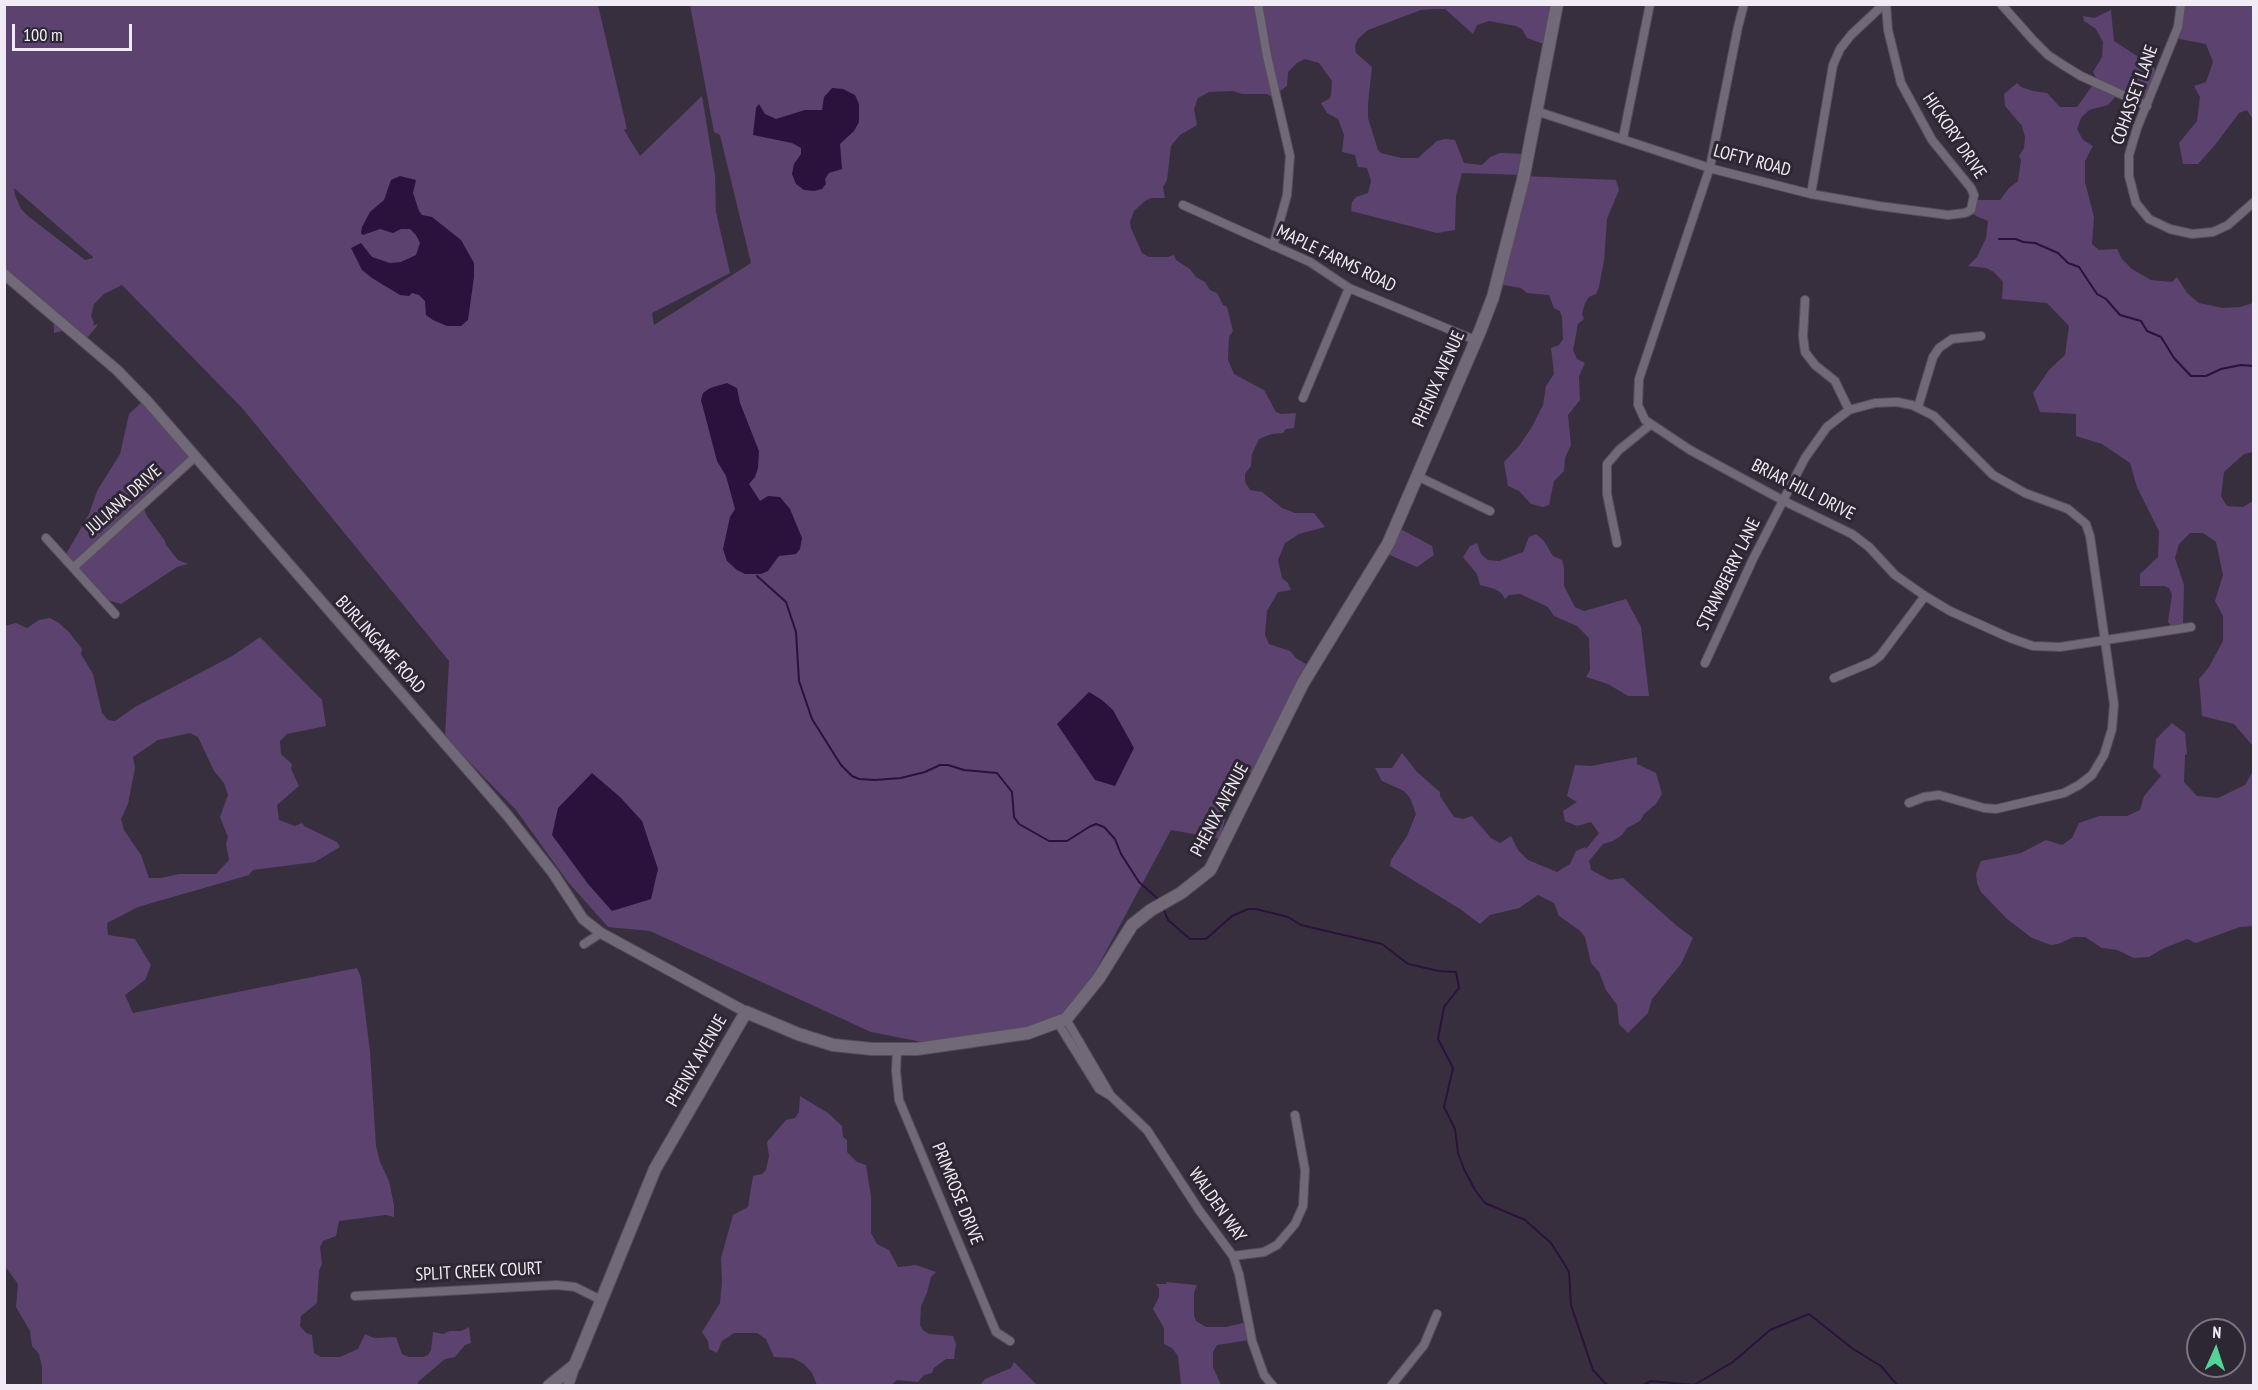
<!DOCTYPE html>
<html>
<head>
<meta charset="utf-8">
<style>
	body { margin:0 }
	#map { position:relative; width:2258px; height:1390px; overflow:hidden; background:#372f3e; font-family:"PT Sans Narrow",sans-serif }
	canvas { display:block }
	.frame { position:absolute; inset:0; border:6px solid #f0ebf4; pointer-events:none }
	.north { position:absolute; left:2186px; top:1318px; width:60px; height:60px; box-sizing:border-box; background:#2d2633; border:2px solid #7b7580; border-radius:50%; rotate:3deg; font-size:16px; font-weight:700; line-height:24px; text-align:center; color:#f0ebf4 }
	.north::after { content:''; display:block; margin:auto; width:21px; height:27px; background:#54d396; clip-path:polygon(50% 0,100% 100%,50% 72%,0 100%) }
	.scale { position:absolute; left:12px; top:24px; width:120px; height:27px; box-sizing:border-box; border:3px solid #f0ebf4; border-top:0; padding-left:8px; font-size:18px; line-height:21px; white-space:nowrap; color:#f0ebf4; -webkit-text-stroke:4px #2d2633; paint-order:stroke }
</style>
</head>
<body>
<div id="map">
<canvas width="2258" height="1390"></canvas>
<div class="frame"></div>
<div class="north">N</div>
<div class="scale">100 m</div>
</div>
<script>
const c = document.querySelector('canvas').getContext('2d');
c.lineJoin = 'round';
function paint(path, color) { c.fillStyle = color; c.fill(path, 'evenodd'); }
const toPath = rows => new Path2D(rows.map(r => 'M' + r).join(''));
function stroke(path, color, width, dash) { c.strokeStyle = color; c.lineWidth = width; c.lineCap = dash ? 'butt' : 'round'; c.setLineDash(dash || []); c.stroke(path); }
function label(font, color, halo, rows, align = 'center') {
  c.font = font + ' "PT Sans Narrow",sans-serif'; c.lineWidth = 6; c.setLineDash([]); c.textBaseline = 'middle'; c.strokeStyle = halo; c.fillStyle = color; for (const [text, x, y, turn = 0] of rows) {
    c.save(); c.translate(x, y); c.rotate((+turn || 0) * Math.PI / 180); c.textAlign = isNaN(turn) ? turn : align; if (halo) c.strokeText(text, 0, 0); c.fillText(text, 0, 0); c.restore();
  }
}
const green = toPath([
	[5,5,598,5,627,129,624,130,640,156,702,96,715,175,716,212,730,273,652,313,654,325,751,263,720,135,714,132,690,5,1558,5,1549,46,1527,38,1522,29,1516,26,1489,21,1477,25,1473,34,1445,9,1434,9,1421,10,1368,30,1358,39,1355,46,1356,53,1372,67,1368,104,1368,118,1378,150,1381,153,1401,158,1418,158,1437,141,1445,139,1455,140,1464,163,1482,165,1490,157,1500,153,1524,154,1523,175,1462,173,1456,196,1455,230,1437,233,1351,211,1352,202,1356,197,1368,193,1371,181,1367,168,1358,167,1355,155,1342,152,1344,135,1338,119,1327,113,1321,103,1329,99,1331,95,1332,81,1319,63,1305,59,1297,63,1288,72,1287,86,1272,97,1267,94,1242,94,1233,91,1209,92,1198,98,1194,109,1197,125,1180,135,1171,146,1167,180,1163,187,1165,198,1151,198,1145,201,1134,211,1130,222,1131,228,1142,253,1149,257,1168,257,1174,255,1176,260,1190,269,1196,277,1205,282,1210,290,1217,293,1223,305,1227,307,1233,331,1229,337,1228,360,1234,374,1264,390,1276,412,1281,414,1296,413,1294,428,1286,429,1283,433,1272,434,1259,439,1252,454,1251,466,1245,474,1245,482,1250,490,1262,492,1282,508,1295,513,1314,513,1325,527,1299,534,1285,543,1278,560,1282,578,1288,583,1291,590,1278,592,1267,611,1265,635,1269,644,1290,651,1296,658,1311,667,1257,776,1238,767,1220,839,1171,830,1073,1013,1024,1028,922,1042,871,1032,650,931,608,927,568,882,516,810,445,737,449,661,243,409,122,285,104,294,94,304,91,316,94,323,93,326,97,324,97,326,87,338,70,329,54,333,53,314,5,274],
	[14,188,93,257,93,258,85,260,28,216,21,209,15,195],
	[2183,5,2253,5,2253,120,2247,110,2239,113,2215,145,2198,164,2183,164,2179,143,2197,121,2200,97,2194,86,2206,82,2213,62,2206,44,2179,39],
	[2111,10,2114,41,2154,67,2158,81,2145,105,2116,96,2108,105,2089,110,2081,118,2077,129,2083,140,2093,146,2085,161,2085,182,2094,217,2092,244,2099,250,2117,249,2122,259,2132,269,2151,280,2172,282,2177,277,2187,293,2199,303,2223,308,2240,307,2253,303,2253,452,2244,454,2224,472,2221,496,2227,506,2243,507,2253,501,2253,746,2234,724,2202,716,2199,679,2209,667,2223,641,2223,616,2215,601,2223,575,2216,542,2203,533,2190,533,2179,544,2175,558,2184,585,2183,627,2173,628,2168,622,2172,595,2169,588,2164,586,2140,586,2140,574,2158,557,2159,531,2137,487,2130,463,2102,444,2076,436,2076,414,2040,412,2033,393,2049,370,2065,355,2069,326,2047,303,2002,299,2003,282,1994,272,1986,268,1968,266,1977,257,1986,238,1988,221,1976,216,1970,211,1975,200,2000,200,2009,188,2018,181,2021,160,2019,156,2024,148,2025,137,2022,126,2005,106,2004,94,2017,83,2021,87,2033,91,2047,93,2060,107,2077,107,2097,79,2093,72,2102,57,2103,42,2096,29,2084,21,2083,16,2094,18],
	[1523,176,1616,180,1619,190,1607,219,1604,261,1599,287,1596,294,1589,297,1585,303,1582,314,1584,319,1578,324,1573,350,1577,359,1585,363,1579,376,1580,400,1568,415,1571,445,1565,458,1564,471,1554,481,1549,505,1543,507,1531,504,1519,491,1508,486,1504,462,1519,446,1532,427,1543,405,1546,386,1554,374,1551,348,1559,345,1563,339,1562,317,1560,311,1554,308,1549,295,1527,293,1521,288,1498,284],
	[145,399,195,456,142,505,147,516,165,541,166,545,178,560,188,564,177,567,121,604,104,599,65,556,89,514,97,491,120,454,129,414],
	[1395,526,1432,546,1434,555,1417,567,1383,552],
	[1536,534,1544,541,1553,556,1562,560,1564,568,1564,586,1575,607,1584,611,1626,599,1641,627,1649,696,1628,696,1608,684,1586,677,1590,670,1589,638,1577,626,1554,616,1548,607,1520,594,1509,595,1505,599,1501,593,1495,589,1480,585,1477,574,1463,557,1470,546,1477,543,1481,554,1488,560,1499,561,1523,552,1529,537],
	[50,618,59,623,69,632,82,649,81,654,93,674,102,713,108,720,115,721,135,707,234,655,260,637,322,700,326,726,287,734,280,741,281,754,292,764,291,769,299,786,277,805,279,820,295,826,302,823,304,826,337,842,340,847,315,862,253,870,249,875,138,907,107,923,108,935,135,939,151,965,145,980,125,995,133,1013,357,968,361,978,370,1052,376,1146,380,1162,389,1181,394,1205,394,1217,386,1215,339,1221,336,1236,323,1241,320,1247,322,1264,319,1271,317,1303,301,1316,300,1326,306,1333,312,1335,314,1353,321,1357,340,1357,358,1349,365,1334,374,1338,396,1337,402,1354,409,1357,423,1357,428,1355,431,1350,433,1332,443,1334,450,1331,461,1331,469,1327,471,1343,465,1345,455,1357,445,1359,418,1382,418,1385,42,1385,42,1367,39,1354,32,1346,30,1331,16,1307,18,1284,4,1265,4,626,16,623,27,628,39,620],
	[190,733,198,737,214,771,224,783,228,795,220,817,228,837,226,844,229,860,216,874,179,874,161,878,149,878,141,855,124,830,121,819,128,804,135,768,133,757,158,740],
	[2172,723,2185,733,2187,754,2185,755,2184,782,2197,796,2218,798,2245,785,2253,771,2253,926,2240,927,2196,943,2187,939,2162,949,2149,957,2134,958,2117,950,2102,948,2085,937,2074,937,2058,944,2051,945,2032,938,2007,919,1981,892,1977,883,1976,874,1981,861,2021,853,2046,840,2062,845,2072,838,2079,823,2099,816,2127,816,2140,810,2144,796,2161,776,2153,767,2156,739],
	[1402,753,1417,772,1440,792,1440,796,1454,817,1463,819,1472,816,1491,838,1500,843,1511,836,1518,850,1528,860,1557,872,1570,864,1576,851,1585,847,1586,849,1599,833,1591,822,1577,826,1565,821,1563,811,1577,802,1567,796,1575,765,1591,766,1637,757,1637,764,1656,773,1662,794,1656,804,1644,814,1640,821,1627,828,1622,835,1613,841,1603,844,1589,861,1591,870,1610,880,1623,878,1677,926,1693,938,1681,964,1652,999,1648,1013,1628,1033,1619,1024,1617,1005,1606,990,1599,972,1591,963,1585,937,1579,930,1559,916,1554,903,1538,895,1519,908,1490,915,1480,924,1460,909,1390,866,1391,860,1407,836,1416,814,1410,798,1404,791,1382,781,1375,768,1392,768],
	[800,1096,828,1113,842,1126,843,1137,847,1140,847,1152,857,1162,866,1165,871,1196,871,1233,877,1244,889,1250,898,1267,916,1265,936,1272,931,1277,927,1293,921,1306,920,1325,923,1330,929,1334,953,1336,956,1344,954,1359,946,1359,934,1368,932,1373,924,1375,918,1382,897,1380,890,1386,817,1385,812,1373,804,1364,793,1358,774,1357,766,1339,757,1333,734,1333,722,1341,717,1353,709,1349,708,1341,702,1332,720,1303,722,1282,721,1258,733,1215,748,1207,753,1176,762,1174,766,1170,769,1156,767,1142,786,1120,795,1118,799,1112],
	[1166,1282,1197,1285,1194,1293,1194,1315,1196,1321,1206,1327,1226,1327,1247,1322,1250,1340,1217,1345,1213,1352,1213,1367,1221,1385,1181,1385,1178,1356,1172,1348,1164,1344,1164,1328,1153,1309,1159,1297,1159,1289,1156,1284,1167,1284],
	[1014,1362,1037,1385,980,1385,985,1379,1011,1368]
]);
const water = toPath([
	[832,88,843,89,855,95,859,104,859,122,854,131,840,144,842,169,829,173,825,179,826,184,822,189,814,191,804,190,796,184,792,174,794,164,801,154,801,148,792,143,753,135,756,108,759,104,765,114,776,119,805,110,822,110,824,97],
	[400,176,416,180,413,193,419,211,422,215,432,217,461,240,474,263,474,277,468,320,461,326,447,326,433,320,426,315,425,301,419,295,412,293,409,296,400,295,372,278,362,270,351,248,361,243,372,257,390,263,401,262,416,255,420,243,416,235,410,229,401,229,393,233,380,229,363,235,361,233,362,227,370,212,384,200,391,180],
	[727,383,737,388,740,403,759,451,758,468,755,477,749,484,760,501,768,496,780,497,790,509,802,538,800,549,796,554,779,556,768,571,761,574,745,574,737,570,727,561,723,549,730,517,735,509,726,476,717,461,701,400,703,393,710,388],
	[1089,692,1102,700,1113,710,1134,748,1115,786,1095,780,1057,724],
	[592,773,620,797,642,821,658,869,651,899,612,911,588,884,552,835,558,808]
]);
const stream = toPath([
	[1999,239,2016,239,2023,242,2035,243,2058,253,2068,263,2079,267,2097,294,2106,299,2120,315,2141,321,2147,331,2161,337,2174,358,2191,376,2206,376,2221,369,2241,365,2254,366],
	[757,576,786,602,796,632,799,681,812,719,841,765,852,776,859,779,875,780,901,778,925,772,940,765,948,765,964,770,997,773,1012,792,1014,817,1019,824,1049,841,1067,841,1089,827,1096,824,1104,827,1115,839,1121,854,1139,882,1159,900],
	[1163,908,1168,920,1190,939,1206,939,1232,916,1248,909,1256,909,1288,917,1301,925,1382,944,1408,964,1439,971,1456,972,1459,988,1444,1007,1438,1039,1453,1068,1444,1107,1455,1129,1458,1153,1464,1169,1475,1190,1485,1203,1525,1220,1551,1243,1560,1257,1569,1272,1571,1305,1593,1370,1604,1382,1609,1386],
	[1641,1386,1651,1381,1694,1385,1733,1362,1770,1330,1809,1314,1853,1349,1881,1366,1898,1386]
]);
const minor = toPath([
	[1258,4,1267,56,1290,156,1287,195,1273,246],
	[1744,4,1738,27,1710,167,1639,379,1638,405,1645,420,1690,450,1784,501,1852,534,1869,547,1895,575,1925,596,1950,611,2010,638,2033,646,2060,647,2191,627],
	[2001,4,2033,40,2048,55,2063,65,2081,76,2147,106],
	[2181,4,2178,27,2137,128,2129,155,2129,176,2136,203,2149,219,2170,229,2192,234,2213,232,2228,225,2254,202],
	[1536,111,1713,169,1811,194,1879,206,1948,215,1965,213,1971,210,1974,195,1971,188,1932,140,1901,83,1888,30,1886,4],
	[1623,138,1650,4],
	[1811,194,1833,65,1840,49,1851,35,1884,4],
	[1183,205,1310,262,1349,288,1475,340],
	[1805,300,1803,336,1805,352,1815,365,1835,381,1849,410],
	[1303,398,1349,288],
	[1918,407,1933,357,1939,348,1952,339,1981,336],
	[1417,476,1490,511],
	[46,538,115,614],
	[1617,543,1607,494,1607,464,1619,450,1650,425],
	[74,567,195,457],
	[1705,663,1753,559,1805,458,1827,427,1849,410,1875,403,1897,402,1912,405,1934,416,1993,475,2025,493,2068,509,2086,524,2090,536,2114,704,2112,729,2104,755,2092,775,2079,785,2064,793,1996,809,1984,808,1939,795,1924,797,1909,803],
	[1834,678,1872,662,1880,656,1925,596],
	[584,944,601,933],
	[1058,1023,1099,1089,1111,1096,1066,1019],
	[897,1050,896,1071,899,1100,996,1332,1010,1341],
	[1111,1096,1147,1130,1199,1210,1233,1256,1239,1274,1252,1341,1264,1375,1273,1386],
	[1233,1256,1264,1252,1277,1245,1295,1224,1303,1206,1305,1170,1295,1115],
	[355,1296,557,1285,575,1287,601,1300],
	[1391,1386,1424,1345,1437,1314]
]);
const tertiary = toPath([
	[4,274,117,370,148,402,508,816,553,873,583,919,601,933,746,1012],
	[568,1386,575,1365]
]);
const secondary = toPath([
	[549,1386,575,1365,655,1169,746,1012,798,1034,833,1045,872,1049,917,1049,1028,1033,1066,1019,1099,978,1132,925,1151,910,1181,893,1210,870,1303,683,1388,544,1480,331,1493,297,1523,180,1557,4]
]);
const streetNames = [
	["COHASSET LANE",2135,95,-70],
	["HICKORY DRIVE",1954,136,56],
	["LOFTY ROAD",1752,161,15],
	["MAPLE FARMS ROAD",1336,259,26],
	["PHENIX AVENUE",1439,379,-66],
	["BRIAR HILL DRIVE",1803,490,27],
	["JULIANA DRIVE",124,500,-42],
	["STRAWBERRY LANE",1729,574,-64],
	["BURLINGAME ROAD",380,645,48],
	["PHENIX AVENUE",1220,810,-62],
	["PHENIX AVENUE",697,1061,-60],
	["PRIMROSE DRIVE",957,1194,68],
	["WALDEN WAY",1217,1205,55],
	["SPLIT CREEK COURT",479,1272,-3]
];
paint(green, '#5b426f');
paint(water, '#2b123d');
stroke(stream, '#2b123d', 2);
stroke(minor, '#554e5a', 10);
stroke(tertiary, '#554e5a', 12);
stroke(secondary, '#554e5a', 14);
stroke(minor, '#716878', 8);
stroke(tertiary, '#716878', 10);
stroke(secondary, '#716878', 12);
label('18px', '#f0ebf4', '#2d2633', streetNames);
</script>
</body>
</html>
